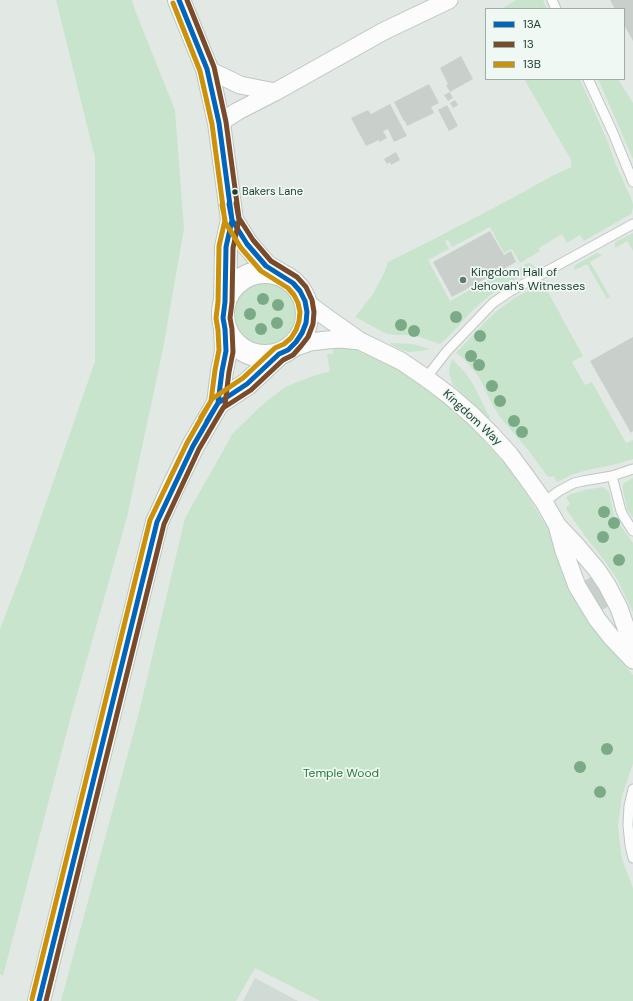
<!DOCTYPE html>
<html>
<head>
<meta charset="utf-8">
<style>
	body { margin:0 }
	#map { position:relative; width:633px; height:1001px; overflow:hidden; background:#e2e9e5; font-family:"DM Sans",sans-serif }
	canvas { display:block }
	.legend { position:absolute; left:485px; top:8px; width:140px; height:72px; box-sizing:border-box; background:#f0f8f3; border:1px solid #9caea5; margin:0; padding:5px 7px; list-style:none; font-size:12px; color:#1e3e31 }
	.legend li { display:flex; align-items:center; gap:8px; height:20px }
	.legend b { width:20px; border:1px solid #9caea5 }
</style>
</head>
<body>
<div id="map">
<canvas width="633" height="1001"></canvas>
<ul class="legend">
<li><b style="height:5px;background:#0065bd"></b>13A</li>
<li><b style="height:5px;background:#7a4b2a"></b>13</li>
<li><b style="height:5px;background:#cc910a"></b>13B</li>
</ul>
</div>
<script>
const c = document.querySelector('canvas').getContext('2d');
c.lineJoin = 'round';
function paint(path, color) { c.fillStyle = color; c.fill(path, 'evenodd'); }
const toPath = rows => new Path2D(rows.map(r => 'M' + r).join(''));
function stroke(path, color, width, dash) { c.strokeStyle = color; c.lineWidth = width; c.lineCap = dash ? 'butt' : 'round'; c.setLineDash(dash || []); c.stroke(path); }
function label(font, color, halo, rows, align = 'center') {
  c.font = font + ' "DM Sans",sans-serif'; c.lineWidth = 3.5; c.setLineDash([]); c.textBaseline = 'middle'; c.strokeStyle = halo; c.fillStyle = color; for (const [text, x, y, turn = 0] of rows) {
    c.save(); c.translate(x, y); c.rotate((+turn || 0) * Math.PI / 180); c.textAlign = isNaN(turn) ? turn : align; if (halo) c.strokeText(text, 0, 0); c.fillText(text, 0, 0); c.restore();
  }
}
const built = toPath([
	[255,978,298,1001,243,1001]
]);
const green = toPath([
	[56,0,132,0,135,10,175,110,184,229,163,349,127,517,71,716,3,976,0,974,0,629,23,569,95,361,95,158],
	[516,0,543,0,547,9,501,9],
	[524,79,580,79,607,140,616,165,631,198,633,204,633,208,631,214,584,241,580,235,567,243,562,234,539,248,540,251,520,263,512,249,504,253,490,227,452,247,448,240,445,241,449,249,428,260,450,301,507,270,510,274,528,263,532,264,535,268,511,282,490,295,474,309,447,338,440,344,420,337,412,335,396,335,387,334,355,317,373,294,385,271,388,262,434,239,503,203,552,176,571,167,571,160],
	[598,79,618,79,633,103,633,159],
	[633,233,633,251,627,241,615,248,615,242],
	[597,253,600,254,602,255,590,262,610,297,607,299,587,264,575,270,574,268,575,265],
	'233 314a32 32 0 1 1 64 0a32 32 0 1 1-64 0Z',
	[543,283,583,356,572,362,585,385,592,382,626,443,633,440,633,459,616,464,584,471,571,475,557,482,554,476,549,477,547,476,529,451,500,417,492,404,479,377,464,359,456,353,486,321,499,309,516,297],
	[391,343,413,344,431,349,422,351,409,352,399,349,390,344],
	[333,345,357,349,381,359,400,371,430,392,456,412,476,432,505,464,529,498,548,529,613,651,633,675,633,764,622,796,620,811,618,827,622,859,633,888,633,1001,320,1001,255,968,236,1001,61,1001,139,712,185,518,233,433,262,405,285,387,313,376,330,371,327,354,333,354],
	[452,359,465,372,473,384,487,412,490,417,489,418,453,385,451,380,449,372,450,366],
	[633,478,633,518,627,509,623,491,623,485,624,483],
	[602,487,607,490,609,492,614,515,616,519,633,543,633,612,617,579,604,560,585,536,566,509,567,506,570,504,566,497,571,494,585,490]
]);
const building = toPath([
	[610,0,633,0,633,41,624,25,624,9,615,9],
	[461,56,473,79,450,92,446,85,448,84,440,68],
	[429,84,439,103,431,107,434,113,407,126,405,121,404,121,394,102],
	[450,92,453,98,448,101,444,95],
	[455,100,458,105,453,108,450,103],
	[390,104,407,136,394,142,388,129,383,131,387,138,379,142,379,140,366,146,351,118,368,110,371,114],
	[447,105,458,126,449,131,438,110],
	[396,152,400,160,391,165,390,162,387,164,384,159],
	[490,231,504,255,511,251,516,262,452,297,433,262],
	[633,337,633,431,631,433,590,361],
	[593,576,609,606,600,611,584,581]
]);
const lane = toPath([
	[552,0,556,9],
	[588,79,613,133,633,182],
	[426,378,447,351,493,303,509,292,633,224],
	[612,476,621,511,624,517,633,531],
	[544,502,559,491,574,483,583,481,612,476,633,469],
	[633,789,629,806,628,825,630,845,633,858]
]);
const street = toPath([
	[207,69,240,85,275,92],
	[219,123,238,111,275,92,384,31,449,0],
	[305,301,319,312,360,341,401,361,426,378,450,396,473,416,491,434,510,455,527,478,544,502,557,525,575,544,597,570,607,585,619,608,633,648],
	[288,350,310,342,327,340,340,339,360,341],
	[558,529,564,551,577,586,597,619,612,638,633,660]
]);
const secondary = toPath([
	[179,0,207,69,219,123,232,220,226,247,225,302],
	[232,220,247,244,266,266,283,276],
	'223 314a42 42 0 1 1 84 0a42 42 0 1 1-84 0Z',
	[218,403,247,384,279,354],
	[39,1001,157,522,173,487,193,446,218,403,222,371,226,351,225,329]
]);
const bus1 = toPath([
	[207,421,218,403,222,371,226,351,225,329,223,318,225,302,226,247,232,220,229,204],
	[39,1001,157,522,193,446,218,403,247,384,279,354,288,350,296,342,302,333,306,323,307,312,305,301,300,291,293,283,266,266,247,244,232,220,219,123,207,69,179,0]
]);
const bus2 = toPath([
	[213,425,225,405,229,372,233,352,232,329,230,318,232,302,233,248,239,220,236,203],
	[46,1001,164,524,199,449,223,408,251,390,283,360,293,355,301,346,308,337,313,324,314,312,312,300,306,287,297,277,271,261,253,240,239,218,226,122,214,67,187,0]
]);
const bus3 = toPath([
	[201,417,211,401,215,370,219,350,218,330,216,318,218,302,219,246,225,220,222,205],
	[32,999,150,520,187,443,212,399,243,378,275,348,284,344,291,338,296,330,299,321,300,312,298,303,294,295,288,288,261,271,241,248,225,222,212,124,200,71,173,3]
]);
const trees = [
	[263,299],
	[278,305],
	[250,314],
	[456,317],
	[277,323],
	[401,325],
	[261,329],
	[414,331],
	[480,336],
	[471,356],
	[479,365],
	[492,386],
	[500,401],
	[514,421],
	[522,432],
	[604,512],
	[614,523],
	[603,537],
	[619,560],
	[607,749],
	[580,767],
	[600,792]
];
const markers = [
	[235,192,3.5,"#1e3e31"],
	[463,280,4,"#637a70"]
];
const busNames = [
	["Bakers Lane",242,192]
];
const poiNames = [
	["Kingdom Hall of",471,273],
	["Jehovah's Witnesses",471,287]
];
const streetNames = [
	["Kingdom Way",472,418,43]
];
const parkNames = [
	["Temple Wood",341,774]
];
paint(built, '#cfdbd4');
paint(green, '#c9e4cd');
paint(building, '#c9d0cc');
stroke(lane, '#bfc6c2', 11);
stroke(street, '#bfc6c2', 19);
stroke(secondary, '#bbc5c1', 24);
stroke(lane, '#fbfcfb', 9);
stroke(street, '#fbfcfb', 17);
stroke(secondary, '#fbfcfb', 22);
stroke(bus1, '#0065bd', 5);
stroke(bus2, '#7a4b2a', 5);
stroke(bus3, '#cc910a', 5);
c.fillStyle = '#7aab86';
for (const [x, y] of trees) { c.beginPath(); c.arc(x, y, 6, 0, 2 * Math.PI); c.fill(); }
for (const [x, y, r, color] of markers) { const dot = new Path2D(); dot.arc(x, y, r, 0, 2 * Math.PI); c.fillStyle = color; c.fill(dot); stroke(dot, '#f0f8f3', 1.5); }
label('11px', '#1e3e31', '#f0f8f3', busNames, 'left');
label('12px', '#1e3e31', '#f0f8f3', poiNames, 'left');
label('12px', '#1e3e31', '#f0f8f3', streetNames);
label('12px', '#247938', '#f0f8f3', parkNames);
</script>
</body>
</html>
